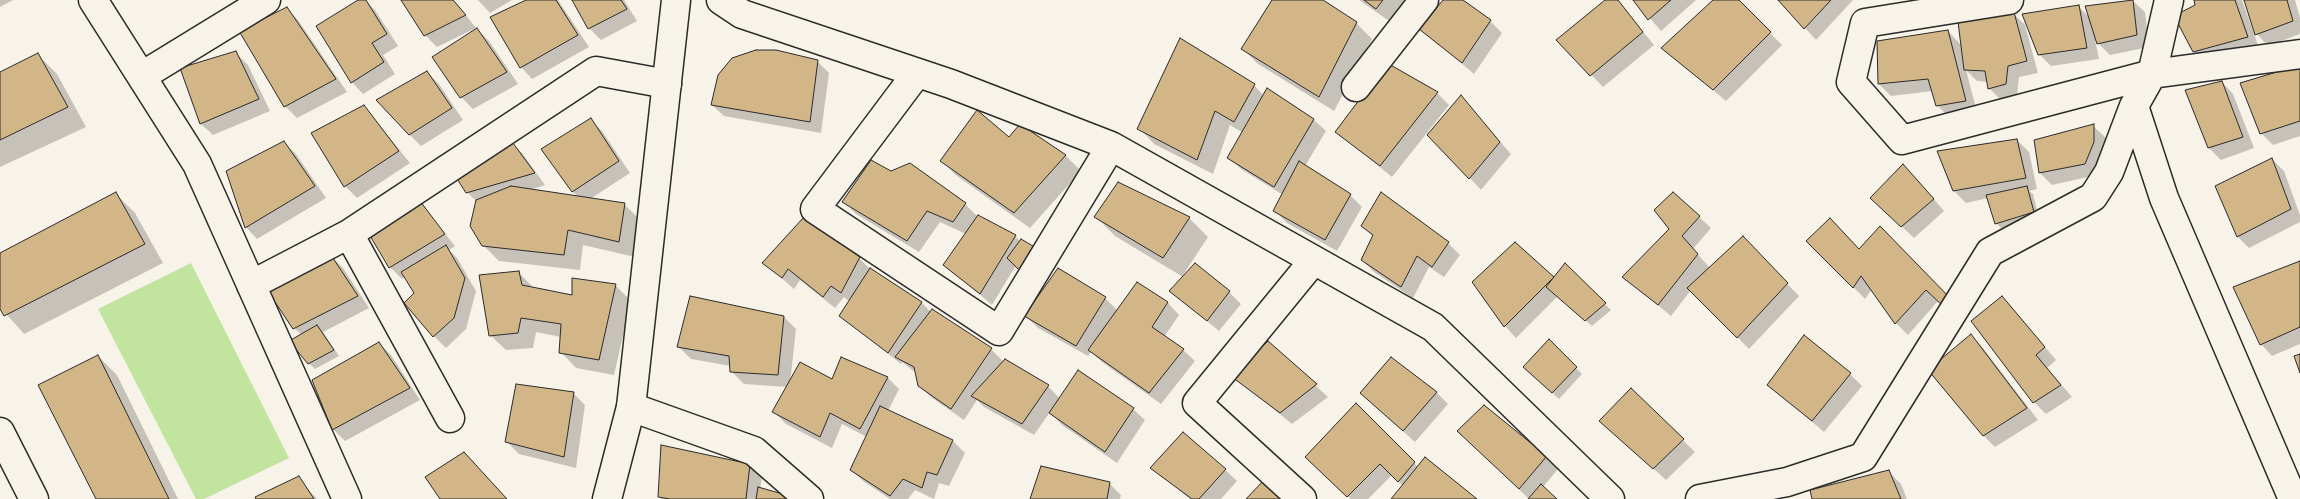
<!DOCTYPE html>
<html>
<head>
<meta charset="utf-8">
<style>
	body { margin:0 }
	canvas { display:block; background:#f7f3e8 }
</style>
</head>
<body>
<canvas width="2300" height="499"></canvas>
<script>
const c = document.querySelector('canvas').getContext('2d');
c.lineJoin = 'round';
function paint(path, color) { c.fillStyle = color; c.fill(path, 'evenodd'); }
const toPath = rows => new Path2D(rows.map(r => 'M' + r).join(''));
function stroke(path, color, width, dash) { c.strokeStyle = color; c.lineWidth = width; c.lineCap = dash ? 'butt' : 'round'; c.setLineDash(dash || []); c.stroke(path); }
const green = toPath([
	[191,263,289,458,204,499,196,499,98,309]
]);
const shadow = toPath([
	[0,0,13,0,0,7],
	[361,0,365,0,375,10,398,46,383,55,395,74,363,94,352,82],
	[402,0,454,0,476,28,437,47,425,35],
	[478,0,512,0,490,13],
	[529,0,558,0,589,47,532,79,521,67],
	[573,0,624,0,637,21,601,40,589,28],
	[1273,0,1320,0,1356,23,1372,39,1334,111,1258,64,1243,49],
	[1359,0,1412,0,1392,23],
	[1445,0,1461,0,1490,21,1502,33,1474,74,1421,29],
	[1607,0,1617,0,1654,45,1603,87,1558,40],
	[1634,0,1696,0,1661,31],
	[1715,0,1737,0,1782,45,1726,101,1663,48],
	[1780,0,1853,0,1816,40],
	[2195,0,2242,0,2259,48,2206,63,2194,51],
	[2246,0,2295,0,2300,18,2300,34,2268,46,2256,33],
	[2133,1,2145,12,2149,47,2110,55,2095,40,2099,59,2051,66,2039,54,2078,6,2090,18],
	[287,8,298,20,347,92,297,118,285,106],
	[2013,13,2025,25,2038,73,2019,77,2017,95,2001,100,1989,88,1988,82,1977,81,1966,70,1977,112,1949,117,1937,105,1933,91,1891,96,1879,84,1878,42,1948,31,1962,46],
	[477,29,489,41,518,84,473,109,461,97],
	[236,53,248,65,270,111,213,135,201,124,182,69],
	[38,55,57,74,86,127,0,167,0,74],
	[817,61,829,73,821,133,724,116,712,105],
	[1387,65,1437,93,1449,105,1392,177,1337,132],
	[2300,67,2300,136,2273,145,2261,133],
	[427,72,439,84,463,120,421,146,409,134],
	[2222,82,2233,94,2254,148,2221,160,2209,148],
	[1254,85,1264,96,1268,90,1314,120,1326,131,1305,166,1350,195,1362,207,1337,251,1287,223,1275,211,1283,195,1241,169,1229,158,1243,133,1230,125,1213,174,1154,144,1139,128],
	[1461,97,1511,154,1481,190,1470,178],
	[364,106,410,163,357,198,345,186,313,133],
	[591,120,602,131,630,173,590,199,624,204,640,220,635,257,583,245,580,270,499,261,483,245,477,202,467,192,510,141,522,153,545,185,530,190,579,197,572,191],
	[1020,125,1066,156,1081,171,1030,228,957,176,942,161,1010,138],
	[2093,126,2105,137,2105,155,2097,175,2052,185,2040,173],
	[2017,140,2029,152,2037,189,2029,191,2033,194,2039,219,2002,229,1996,223,1988,198,1966,203,1954,191],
	[284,143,296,154,326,198,257,239,246,227],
	[2272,159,2284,171,2300,215,2300,222,2249,248,2238,237,2217,187],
	[891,172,965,204,977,216,1015,236,1021,242,1016,265,992,305,945,265,966,234,940,222,919,252,856,214,844,202],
	[1915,177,1944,211,1914,238,1883,209],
	[1118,184,1189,218,1208,237,1183,275,1229,292,1241,304,1219,331,1171,291,1183,277,1115,236,1096,217],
	[116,194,135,213,163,263,24,334,0,307,0,254],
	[1674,194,1711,228,1693,249,1710,268,1754,250,1799,296,1749,349,1691,290,1671,316,1624,277,1671,229],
	[420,203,455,246,449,250,457,258,476,291,466,329,446,348,434,336,416,294,405,276,402,279,390,267],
	[1362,225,1448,243,1460,255,1444,277,1429,267,1413,298,1374,272,1362,260,1373,236],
	[1880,228,1938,301,1908,335,1896,323,1872,289,1865,299,1808,241,1860,251],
	[1515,243,1554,279,1565,265,1611,310,1592,326,1558,296,1516,338,1505,326],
	[331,256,343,268,369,308,323,332,339,356,315,369,309,363,302,335,294,328],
	[859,258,871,270,922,303,931,312,932,311,991,349,1004,362,1048,386,1060,399,1133,409,1145,420,1117,463,1062,425,1050,412,1034,435,984,407,977,400,964,420,932,398,919,385,916,373,902,362,901,364,841,316,850,302,844,297,835,308,800,280,794,289,764,263],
	[2300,262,2300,344,2272,356,2261,344],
	[518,272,534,288,573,296,615,285,631,301,614,375,576,368,561,352,561,337,536,332,533,348,506,350,490,335],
	[1137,284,1168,303,1179,315,1164,337,1183,350,1195,361,1161,404,1102,362,1091,352,1088,356,1038,328,1026,316,1105,298,1118,311],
	[2014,310,2056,360,2047,368,2072,397,2046,414,2034,402],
	[784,317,796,329,790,383,888,378,899,389,888,411,953,441,965,453,949,486,939,483,934,499,915,490,908,499,890,499,863,481,852,470,867,437,842,424,832,448,786,424,774,412,788,387,744,384,732,372,731,366,691,359,679,347],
	[1971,336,1983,348,2038,420,1995,447,1983,435],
	[1549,341,1582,374,1559,399,1531,373],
	[1268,342,1328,397,1292,424,1234,377],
	[379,343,391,355,420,400,345,441,333,429,314,381],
	[98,356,117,375,178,499,98,499],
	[1850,374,1862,386,1824,432,1769,385],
	[1631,390,1695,452,1666,480,1613,432],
	[1436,392,1448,404,1415,442,1374,405],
	[573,393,585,405,576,468,519,454,507,442],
	[1356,405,1418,467,1475,499,1392,499,1403,486,1392,475,1368,499,1351,499,1318,469],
	[1484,407,1558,469,1543,487,1555,499,1529,499,1470,442],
	[750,465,762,477,760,489,794,499,662,499,659,496],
	[1152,468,1225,470,1237,481,1221,499,1190,499],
	[1889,472,1901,484,1907,499,1814,499],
	[298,478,317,499,258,499],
	[1109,483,1121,495,1120,499,1031,499]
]);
const building = toPath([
	[358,0,366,0,387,34,372,43,384,62,351,83,316,26,358,0],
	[401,0,453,0,466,15,424,36,401,0],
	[526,0,556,0,578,35,520,68,490,17,526,0],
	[572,0,621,0,627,9,588,29,572,0],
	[1272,0,1323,0,1357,22,1319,97,1241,49,1272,0],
	[1364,0,1383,0,1376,9,1364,0],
	[1443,0,1463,0,1491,20,1462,63,1419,29,1443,0],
	[1605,0,1618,0,1643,32,1590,76,1556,40,1605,0],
	[1633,0,1671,0,1648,20,1633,0],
	[1713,0,1739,0,1771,32,1713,90,1661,48,1713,0],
	[1778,0,1831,0,1804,29,1778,0],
	[2133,0,2137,35,2097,44,2085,6,2133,0],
	[2194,0,2235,0,2248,37,2193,52,2174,16,2195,5,2194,0],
	[2244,0,2287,0,2293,21,2255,35,2244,0],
	[2079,5,2087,48,2038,55,2022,14,2079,5],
	[287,7,336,79,284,107,239,31,287,7],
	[2014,12,2027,61,2008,66,2006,84,1988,89,1985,71,1964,70,1958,22,2014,12],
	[477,28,507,72,460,98,432,57,477,28],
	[1948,30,1966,101,1936,106,1928,79,1878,84,1877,41,1948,30],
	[1180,38,1255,84,1234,122,1215,111,1197,160,1137,129,1180,38],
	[756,50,776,50,818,60,810,122,711,105,718,75,732,58,756,50],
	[236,51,259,99,200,124,180,68,236,51],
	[38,53,68,107,0,140,0,72,38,53],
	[1387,63,1438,92,1380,166,1335,132,1387,63],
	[2300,65,2300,121,2260,134,2240,83,2300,65],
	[427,71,452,108,409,135,376,100,427,71],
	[2222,81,2243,137,2208,148,2185,90,2222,81],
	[1267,88,1314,119,1274,187,1227,158,1267,88],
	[1461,95,1500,142,1469,179,1427,135,1461,95],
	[364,105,399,151,344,187,311,133,364,105],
	[977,110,1009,137,1020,124,1066,155,1014,213,940,161,977,110],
	[591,118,619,161,572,192,541,149,591,118],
	[2094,124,2094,142,2085,164,2039,173,2034,140,2094,124],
	[510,139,535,173,466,193,454,174,510,139],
	[2017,139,2026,178,1953,191,1937,151,2017,139],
	[284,141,315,186,245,228,226,171,284,141],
	[2272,158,2291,209,2237,237,2215,186,2272,158],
	[871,160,891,171,910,163,966,203,953,222,927,211,907,241,842,202,871,160],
	[1299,161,1351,194,1325,240,1273,211,1299,161],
	[1903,164,1934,199,1901,227,1870,198,1903,164],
	[1118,182,1190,217,1163,258,1094,217,1118,182],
	[511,186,625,203,619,242,568,230,564,255,482,246,470,226,476,200,511,186],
	[2027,186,2034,212,1995,224,1986,195,2027,186],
	[116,192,145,244,4,316,0,309,0,253,116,192],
	[1381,192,1449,242,1432,267,1417,256,1401,287,1361,260,1373,235,1361,226,1381,192],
	[1673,192,1700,216,1682,236,1698,254,1658,305,1622,277,1669,229,1654,210,1673,192],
	[420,201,445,234,389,268,369,234,420,201],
	[978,215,1016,235,980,294,943,265,978,215],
	[804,217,860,257,841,293,831,286,823,297,788,269,782,278,762,263,804,217],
	[1830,218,1859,249,1880,226,1953,301,1945,308,1926,290,1895,324,1861,276,1853,288,1806,241,1830,218],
	[1743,236,1788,283,1737,338,1687,288,1743,236],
	[1021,239,1038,249,1021,272,1007,258,1021,239],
	[1515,242,1554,277,1504,327,1472,282,1515,242],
	[446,245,465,278,454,318,433,337,404,303,414,293,401,272,446,245],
	[331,255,358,296,293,329,267,290,331,255],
	[2300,261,2300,327,2260,345,2233,287,2300,261],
	[1195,263,1230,291,1207,321,1169,291,1195,263],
	[1565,263,1606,303,1585,321,1546,287,1565,263],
	[870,268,922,302,888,353,839,316,870,268],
	[1058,268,1106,297,1076,346,1024,316,1058,268],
	[519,271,522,285,572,295,572,278,616,284,599,360,559,353,561,324,521,318,518,333,489,336,479,275,519,271],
	[1137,282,1168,302,1152,327,1184,349,1149,393,1088,350,1137,282],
	[690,296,784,316,778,375,730,372,729,356,677,347,690,296],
	[2002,296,2045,347,2036,355,2061,385,2033,403,1971,321,2002,296],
	[932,309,992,348,951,409,918,386,914,367,895,357,932,309],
	[317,325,334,350,308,364,289,341,317,325],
	[1971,334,2027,408,1983,436,1928,370,1971,334],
	[1804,335,1851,373,1812,421,1767,385,1804,335],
	[1549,339,1577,367,1552,393,1523,367,1549,339],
	[1268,341,1317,384,1280,413,1232,377,1268,341],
	[379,342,410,388,332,430,312,380,379,342],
	[2300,354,2300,373,2294,356,2300,354],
	[98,355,169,499,96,499,38,385,98,355],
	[841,357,888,377,860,429,830,413,820,437,772,412,800,362,832,379,841,357],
	[1391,357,1437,392,1403,431,1360,393,1391,357],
	[1005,359,1049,385,1022,424,971,396,1005,359],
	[1078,370,1134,408,1105,452,1049,413,1078,370],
	[516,384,574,392,564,457,505,442,516,384],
	[1631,388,1684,439,1653,469,1599,421,1631,388],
	[1356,403,1415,462,1398,482,1380,464,1347,497,1305,457,1356,403],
	[1484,405,1547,456,1519,489,1457,431,1484,405],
	[880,406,953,440,937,475,927,472,922,488,903,479,890,496,850,470,880,406],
	[1183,432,1226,469,1199,499,1192,499,1150,468,1183,432],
	[661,445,750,464,746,499,670,499,658,497,661,445],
	[464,452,507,499,440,499,425,477,464,452],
	[1425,457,1477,499,1391,499,1425,457],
	[1041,466,1110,482,1107,499,1030,499,1041,466],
	[1889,470,1901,499,1812,499,1810,490,1889,470],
	[299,476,314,499,256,499,255,497,299,476],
	[1265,479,1285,499,1246,499,1265,479],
	[1541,484,1557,499,1528,499,1541,484],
	[758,487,797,498,796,499,756,499,758,487]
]);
const minor = toPath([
	[93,0,197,164,347,499],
	[721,0,742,14,951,84,1111,146,1433,327,1610,499],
	[2009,0,1865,23,1851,82,1902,140,2152,74,2300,54],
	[917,73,815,209,999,331,1111,146],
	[142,76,266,0],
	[1356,87,1424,0],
	[2134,106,2164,198,2293,499],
	[349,234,450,418],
	[251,285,349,234,596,71,667,84],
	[631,407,754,451,809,499],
	[0,432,34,499],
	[1302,499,1197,403,1314,260],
	[1700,499,1787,482,1863,457,1990,252,2093,197,2109,172,2134,106,2152,74,2169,0]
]);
const tertiary = toPath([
	[607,499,631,407,676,0]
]);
paint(green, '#c1e59f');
paint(shadow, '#0003');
paint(building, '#d3b688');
stroke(building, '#2b2b2b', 1);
stroke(minor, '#2b2b2b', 31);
stroke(tertiary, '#2b2b2b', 31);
stroke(minor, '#f7f3e8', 28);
stroke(tertiary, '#f7f3e8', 28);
</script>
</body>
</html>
